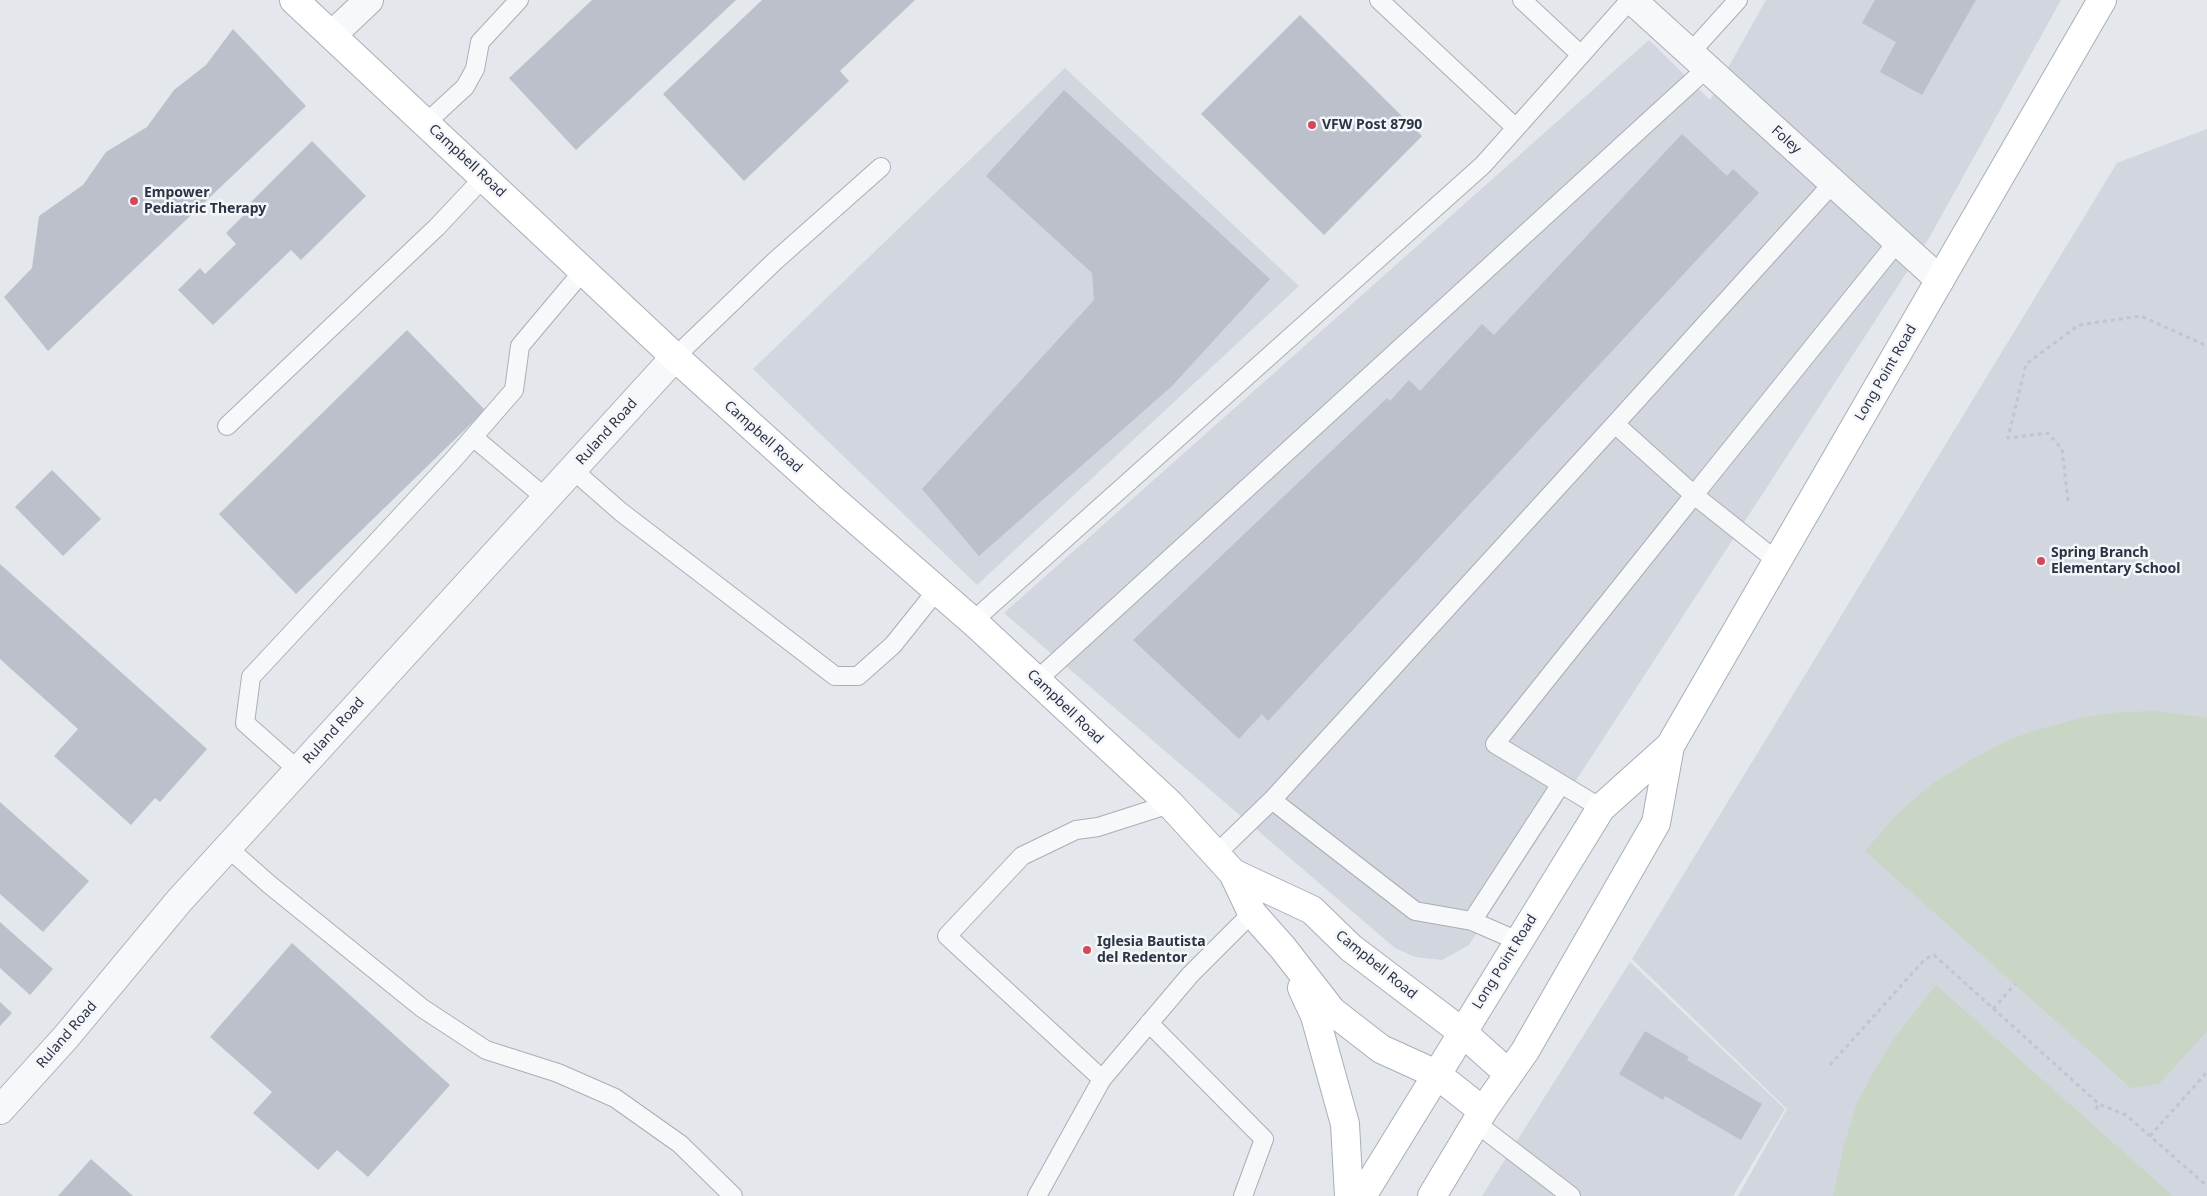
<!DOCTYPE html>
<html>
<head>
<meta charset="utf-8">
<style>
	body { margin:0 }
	canvas { display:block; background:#e4e7ec }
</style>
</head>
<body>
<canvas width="2207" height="1196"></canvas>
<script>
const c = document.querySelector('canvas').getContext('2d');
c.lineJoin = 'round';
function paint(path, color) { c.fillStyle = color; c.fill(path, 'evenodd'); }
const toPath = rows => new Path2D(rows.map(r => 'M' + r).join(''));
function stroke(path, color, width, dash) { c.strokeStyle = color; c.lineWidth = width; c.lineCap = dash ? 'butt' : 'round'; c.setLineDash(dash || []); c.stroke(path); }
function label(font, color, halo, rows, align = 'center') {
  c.font = font + ' "Noto Sans",sans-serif'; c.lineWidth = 5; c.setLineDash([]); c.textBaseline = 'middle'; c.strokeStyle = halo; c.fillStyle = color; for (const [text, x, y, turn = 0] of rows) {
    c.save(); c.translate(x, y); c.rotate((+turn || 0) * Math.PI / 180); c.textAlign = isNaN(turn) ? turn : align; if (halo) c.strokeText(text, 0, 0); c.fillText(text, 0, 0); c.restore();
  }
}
const built = toPath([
	[1766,0,2061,0,1929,238,1469,945,1442,960,1415,957,1395,948,1004,613,1649,40,1710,100],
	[1065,68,1299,286,977,585,753,369],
	[2207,129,2207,1196,1738,1196,1787,1109,1632,959,2117,163],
	[1630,962,1785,1109,1733,1196,1482,1196]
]);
const green = toPath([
	[2156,711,2207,718,2207,1031,2159,1084,2131,1088,1865,851,1898,813,1933,783,1976,757,2009,740,2033,731,2081,718,2120,712],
	[1936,985,2173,1196,1833,1196,1844,1145,1857,1103,1881,1059,1898,1033]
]);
const building = toPath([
	[592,0,736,0,576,150,509,78],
	[762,0,915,0,840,71,849,81,744,181,663,94],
	[1875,0,1976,0,1922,95,1880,72,1896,42,1862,23],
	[1300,15,1422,136,1324,235,1201,114],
	[233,29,306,106,48,351,4,297,32,268,39,216,83,185,106,152,147,127,174,90,206,65],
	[1064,90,1270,279,1172,386,979,556,922,489,1094,300,1092,273,986,176],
	[1682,134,1727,176,1733,169,1759,193,1268,721,1262,714,1239,739,1133,640,1387,398,1390,401,1409,380,1420,391,1482,324,1494,335],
	[312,141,366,196,301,260,291,250,213,325,178,290,200,268,205,274,236,244,226,233,251,208,248,205],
	[407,330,485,410,296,594,219,514],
	[52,470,101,519,63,556,15,507],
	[0,564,207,749,160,802,155,798,131,825,54,756,78,729,0,659],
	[0,802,89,881,43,932,0,894],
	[0,922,53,969,30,995,0,968],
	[292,943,450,1085,368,1177,337,1150,318,1170,253,1113,272,1092,210,1037],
	[0,1002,12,1013,0,1026],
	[1645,1031,1689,1057,1687,1060,1762,1104,1741,1140,1665,1096,1663,1100,1619,1074],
	[91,1159,133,1196,58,1196]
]);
const path = toPath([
	[2068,501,2062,449,2048,433,2008,438,2026,364,2079,325,2141,316,2207,346],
	[1993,1009,2015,984],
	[1830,1065,1925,959,1934,955,2099,1104,2126,1115,2207,1186],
	[2096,1109,2099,1104],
	[2150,1136,2207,1072]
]);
const lane = toPath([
	[1379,0,1516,128],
	[1522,0,1581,55],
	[1690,53,1738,0],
	[426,123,465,87,475,69,480,42,519,0],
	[675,357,775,261,881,167],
	[1615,424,1833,183],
	[227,426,437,227,484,177],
	[473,437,547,499],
	[573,470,621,512,835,676,858,676,893,645,937,590],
	[1777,561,1694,495,1898,241],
	[973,621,1483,165,1630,0],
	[1037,680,1707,68],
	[298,770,245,723,251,677,454,459,514,390,520,346,583,271],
	[1272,800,1415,911,1472,921,1518,941],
	[228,848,270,885,422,1008,486,1050,558,1073,615,1098,680,1144,733,1196],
	[1215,855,1272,800,1615,424,1694,495,1495,744,1601,808],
	[1472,921,1561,784],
	[1149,1023,1264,1139,1243,1196],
	[1102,1079,1190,975,1252,913],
	[1476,1123,1571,1196],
	[1037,1196,1102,1079,947,936,1022,856,1076,830,1098,827,1170,804]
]);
const street = toPath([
	[1632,0,1940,280],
	[332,35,369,0],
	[0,1110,66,1037,179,901,675,357]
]);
const secondary = toPath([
	[294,0,675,357,830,497,977,625,1170,804,1233,873,1252,913,1283,948,1332,1011,1381,1049,1436,1074,1483,1111],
	[1233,873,1312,910,1351,948,1462,1032,1509,1074],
	[1302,988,1315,1016,1345,1124,1349,1196],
	[1362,1196,1601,808,1670,746,2102,0],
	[1432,1196,1483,1111,1525,1051,1656,823,1670,746]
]);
const markers = [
	[1312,125,5,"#d1495b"],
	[134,201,5,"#d1495b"],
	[2041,561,5,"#d1495b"],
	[1087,950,5,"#d1495b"]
];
const poiNames = [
	["VFW Post 8790",1322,125],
	["Empower",144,193],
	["Pediatric Therapy",144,209],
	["Spring Branch",2051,553],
	["Elementary School",2051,569],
	["Iglesia Bautista",1097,942],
	["del Redentor",1097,958]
];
const streetNames = [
	["Foley",1786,140,42],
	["Campbell Road",467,161,43],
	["Long Point Road",1886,373,-60],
	["Ruland Road",607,432,-48],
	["Campbell Road",763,437,42],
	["Campbell Road",1065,707,44],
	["Ruland Road",334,731,-48],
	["Long Point Road",1505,962,-58],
	["Campbell Road",1376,965,39],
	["Ruland Road",67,1035,-49]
];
paint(built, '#d2d6de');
paint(green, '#c9d6c5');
paint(building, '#bbc0ca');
stroke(lane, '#a9aeb7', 20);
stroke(street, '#a9aeb7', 30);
stroke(secondary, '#a9aeb7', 30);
stroke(path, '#c2c5cb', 3, [4, 4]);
stroke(lane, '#f7f8fa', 18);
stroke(street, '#f7f8fa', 28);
stroke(secondary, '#fff', 28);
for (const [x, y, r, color] of markers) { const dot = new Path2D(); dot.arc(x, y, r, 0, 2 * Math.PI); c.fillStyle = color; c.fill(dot); stroke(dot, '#f4f6f9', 2); }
label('bold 14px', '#2b3445', '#f4f6f9', poiNames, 'left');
label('14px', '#2b3445', '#f4f6f9', streetNames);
</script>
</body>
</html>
